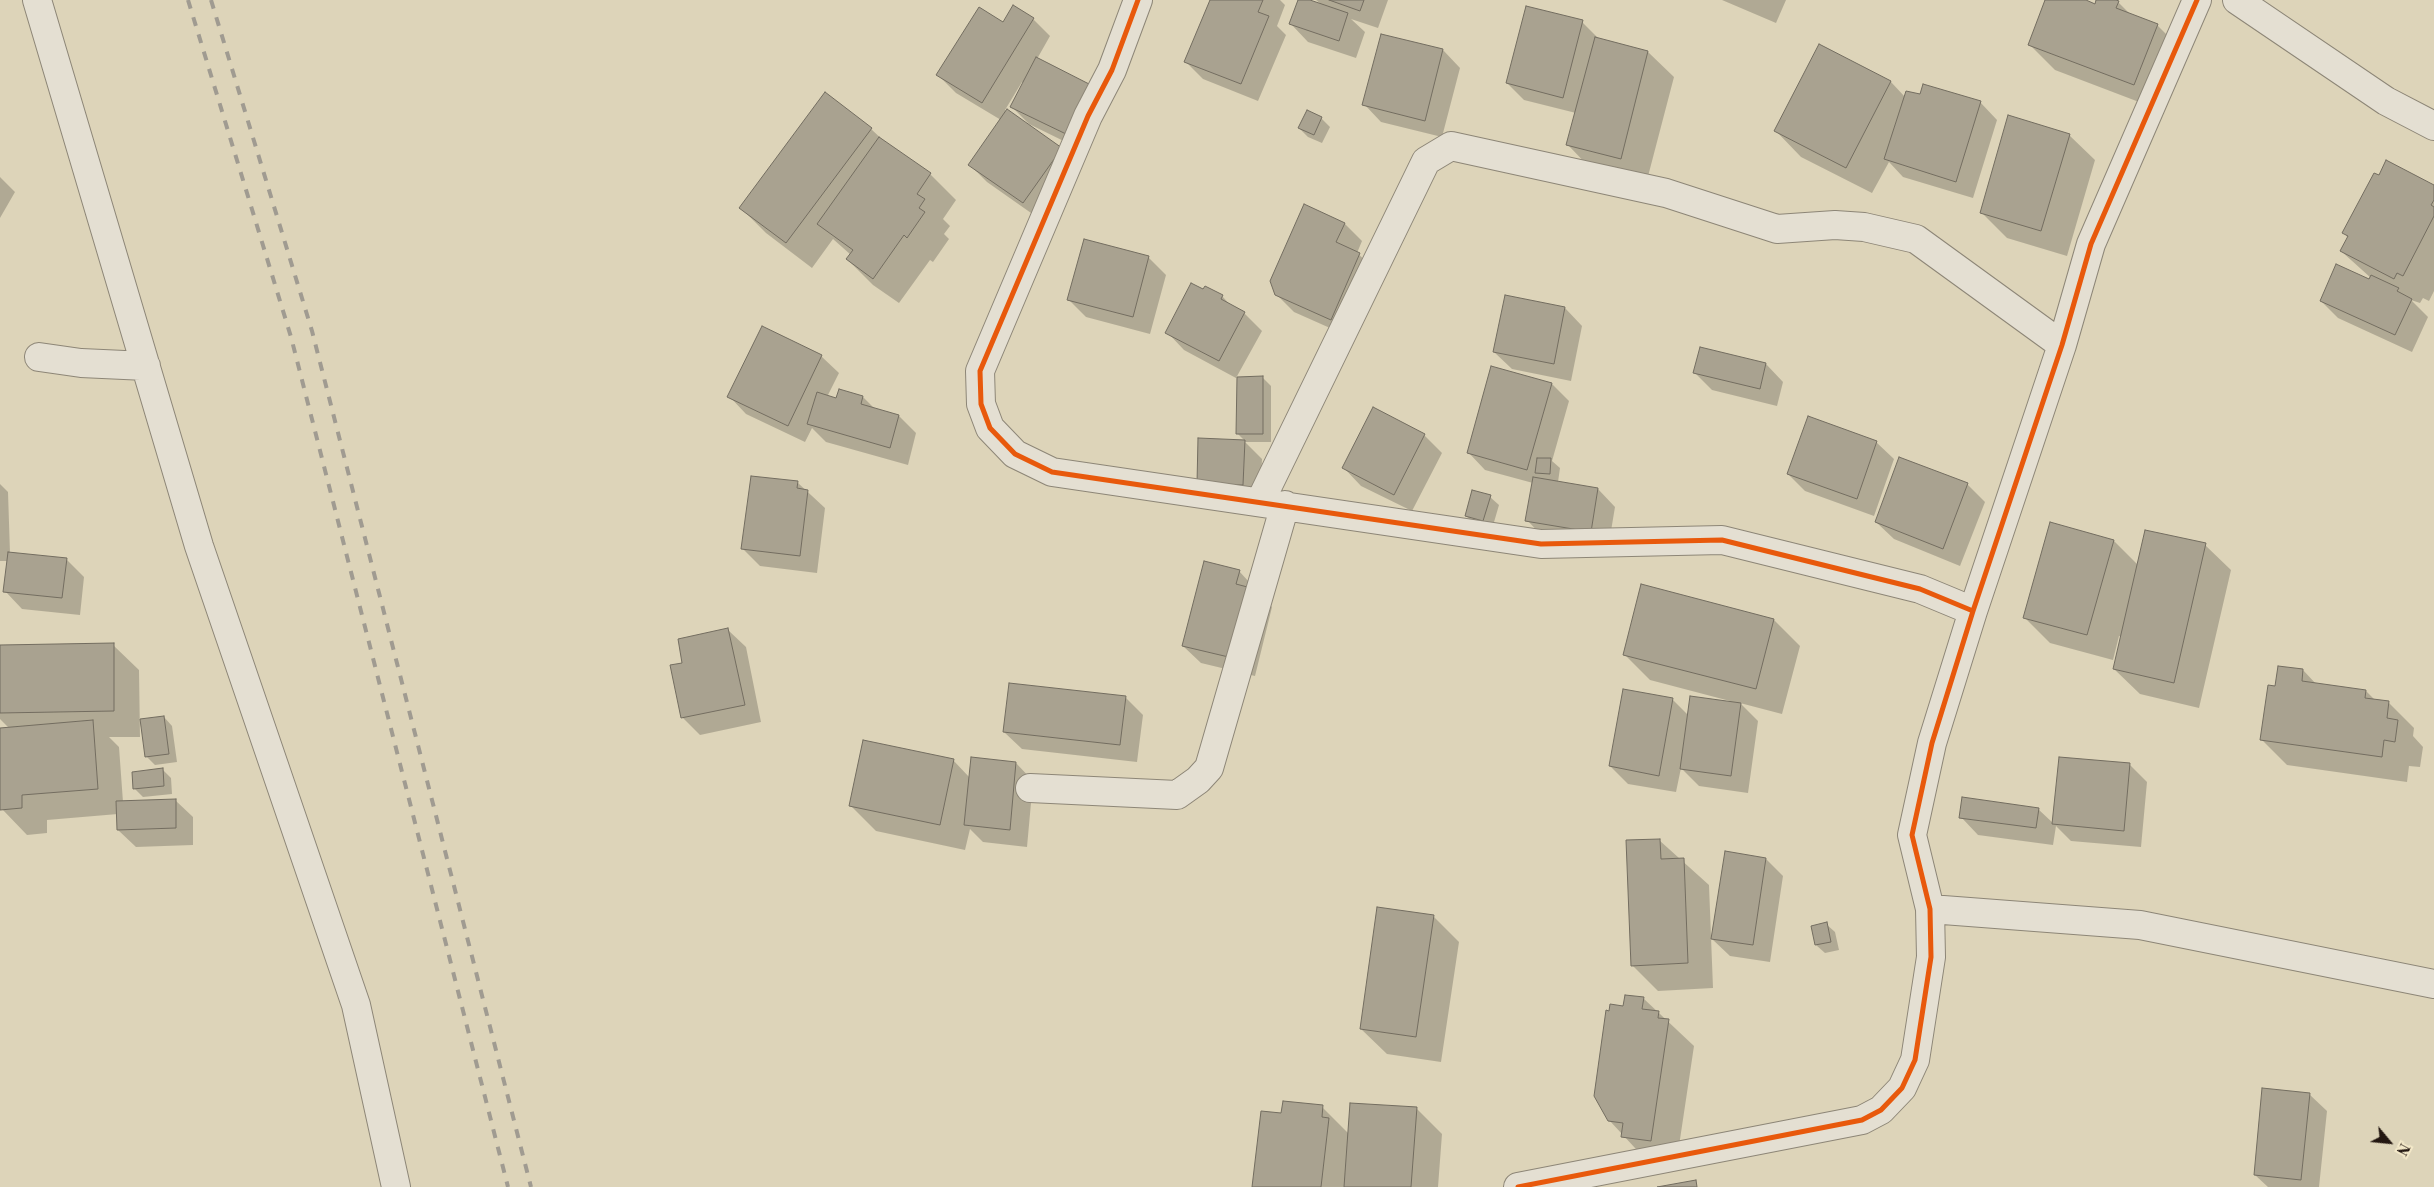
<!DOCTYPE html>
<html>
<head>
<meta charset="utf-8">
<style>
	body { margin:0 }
	#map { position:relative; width:2434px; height:1187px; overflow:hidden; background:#ddd4b9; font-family:"Libre Bodoni",serif }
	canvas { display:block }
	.north { position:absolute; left:2364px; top:1117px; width:50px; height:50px; -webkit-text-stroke:4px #f3e8c8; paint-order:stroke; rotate:118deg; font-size:14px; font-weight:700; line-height:20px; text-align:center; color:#231711 }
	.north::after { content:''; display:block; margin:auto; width:18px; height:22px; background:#231711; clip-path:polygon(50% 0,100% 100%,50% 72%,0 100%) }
</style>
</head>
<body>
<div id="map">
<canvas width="2434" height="1187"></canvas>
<div class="north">N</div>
</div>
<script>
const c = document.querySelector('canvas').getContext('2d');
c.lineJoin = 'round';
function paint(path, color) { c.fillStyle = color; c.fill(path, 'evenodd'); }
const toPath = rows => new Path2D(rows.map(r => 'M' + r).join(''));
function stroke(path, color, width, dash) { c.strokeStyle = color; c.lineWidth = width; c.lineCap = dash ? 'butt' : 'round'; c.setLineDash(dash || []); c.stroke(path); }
const shadow = toPath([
	[1211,0,1280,0,1285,5,1277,26,1286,35,1258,101,1203,79,1186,62],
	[1299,0,1322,5,1316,0,1388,0,1378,28,1351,19,1365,32,1356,58,1308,42,1291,24],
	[1722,0,1786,0,1776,23],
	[2046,0,2082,0,2096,5,2098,0,2112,0,2118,2,2131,15,2157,25,2183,51,2160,110,2055,70,2029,44],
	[1033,19,1050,36,1037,59,1084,151,1029,124,1012,107,1024,83,1022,82,1005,110,1061,148,1041,220,987,182,970,165,1001,120,956,93,938,75,1003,24],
	[1582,22,1599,39,1648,52,1674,77,1646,184,1593,171,1568,145,1576,113,1524,100,1507,83],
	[1819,46,1891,82,1905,97,1921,96,1980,102,1997,120,1973,198,1903,177,1889,162,1872,193,1801,157,1776,131],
	[1443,50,1460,68,1442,137,1381,122,1364,104],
	[1321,118,1330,127,1322,143,1308,137,1299,128],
	[871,129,886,143,930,174,956,200,943,219,950,226,944,234,949,239,933,262,930,260,899,303,873,285,847,259,851,255,833,239,812,268,766,233,740,207],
	[2069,135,2095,160,2067,256,2007,238,1981,212],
	[0,177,15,192,0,218],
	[2434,186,2434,291,2429,301,2423,298,2420,303,2411,300,2428,317,2412,352,2338,318,2321,301,2371,278,2341,251,2348,238,2344,233],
	[1305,206,1345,224,1362,241,1357,253,1377,271,1348,336,1294,312,1276,294],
	[1085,240,1149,258,1166,275,1150,334,1086,317,1069,300],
	[1222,296,1232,307,1244,313,1262,331,1236,378,1184,350,1167,332],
	[1565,308,1582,326,1571,381,1512,369,1494,352],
	[1701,348,1766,364,1783,382,1777,406,1712,390,1695,373],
	[821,356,839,373,827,397,837,399,863,397,875,409,899,416,916,433,908,465,826,442,812,428,805,442,746,414,729,396],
	[1263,378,1271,386,1271,442,1245,442,1262,459,1260,502,1216,501,1200,439,1245,441,1238,434],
	[1552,384,1569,401,1552,461,1560,468,1558,482,1598,489,1615,507,1608,549,1544,538,1527,520,1533,483,1485,470,1468,452],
	[1424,435,1442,453,1412,511,1361,486,1344,468],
	[1876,442,1894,459,1874,516,1805,491,1788,474],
	[798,483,825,508,817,573,760,566,743,549],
	[0,484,8,492,10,553,66,559,84,577,80,615,22,609,5,591,8,561,0,561],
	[1967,484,1985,502,1960,566,1894,539,1876,522],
	[1490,497,1499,505,1492,529,1475,524,1466,516],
	[2114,541,2138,565,2205,545,2231,570,2199,708,2140,694,2114,669,2121,637,2119,636,2113,660,2050,643,2024,617],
	[1239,571,1272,607,1255,676,1201,663,1183,646],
	[1642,586,1774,620,1800,646,1782,714,1740,703,1758,721,1748,793,1699,786,1681,768,1676,792,1628,784,1610,766,1672,699,1689,716,1730,701,1650,680,1624,654],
	[728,630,746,647,761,722,700,735,683,718,684,664],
	[113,645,139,670,140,737,109,737,119,747,123,802,175,800,193,817,193,845,136,847,118,830,118,814,47,820,47,833,27,835,2,809,0,729,9,728,0,719,0,646],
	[2303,670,2317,685,2366,691,2375,700,2388,702,2414,728,2413,736,2423,747,2420,767,2409,766,2407,782,2287,765,2261,739],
	[1125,697,1143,715,1137,762,1022,749,1004,732],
	[164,717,172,726,177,762,155,765,146,756],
	[953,760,970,778,1016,763,1033,781,1027,847,983,842,970,829,965,850,876,831,850,805],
	[2130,765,2147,782,2141,847,2071,841,2056,826,2053,845,1978,835,1961,817,2038,809,2053,823],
	[162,769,171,778,172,794,143,797,134,788],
	[1659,840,1709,885,1713,988,1658,991,1632,965],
	[1766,859,1783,876,1770,962,1730,956,1712,939],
	[1433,916,1459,942,1441,1062,1387,1054,1361,1029],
	[1826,924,1835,932,1839,950,1825,953,1816,945],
	[1643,998,1694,1046,1676,1166,1648,1162,1609,1120],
	[2309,1094,2327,1111,2319,1187,2268,1187,2255,1175],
	[1322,1107,1349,1134,1416,1108,1442,1134,1438,1187,1254,1187,1282,1114]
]);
const building = toPath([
	[1210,0,1263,0,1258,12,1269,16,1241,84,1184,62,1210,0],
	[1298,0,1310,0,1348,13,1339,41,1289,24,1298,0],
	[1329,0,1364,0,1360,11,1329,0],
	[2045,0,2086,0,2095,4,2096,0,2116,0,2119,1,2116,8,2158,24,2134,85,2028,45,2045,0],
	[1013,5,1034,18,982,103,936,75,979,7,1003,22,1013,5],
	[1526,6,1583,20,1563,98,1506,83,1526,6],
	[1381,34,1443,49,1425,121,1362,105,1381,34],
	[1595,37,1648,51,1621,159,1566,145,1595,37],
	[1819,44,1891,81,1846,168,1774,131,1819,44],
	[1036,57,1091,85,1066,134,1010,107,1036,57],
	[1923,84,1981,101,1956,182,1884,159,1906,91,1920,94,1923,84],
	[825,92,872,128,786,243,739,208,825,92],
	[1007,109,1062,148,1023,203,968,165,1007,109],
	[1307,110,1322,117,1314,135,1298,128,1307,110],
	[2008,115,2070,134,2041,231,1980,213,2008,115],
	[879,137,931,173,917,194,925,199,919,208,925,212,907,238,904,235,873,279,846,259,853,250,817,224,879,137],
	[2386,160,2434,185,2434,200,2431,205,2434,207,2434,216,2403,276,2397,273,2394,279,2340,251,2348,236,2342,233,2374,173,2379,175,2386,160],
	[1304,204,1345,223,1336,242,1360,253,1331,320,1275,295,1270,281,1304,204],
	[1084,239,1149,256,1133,317,1067,300,1084,239],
	[2336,264,2369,279,2371,275,2399,288,2397,291,2412,299,2395,335,2320,301,2336,264],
	[1191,283,1203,289,1205,286,1223,295,1221,299,1245,312,1219,361,1165,333,1191,283],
	[1505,295,1565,307,1554,364,1493,352,1505,295],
	[762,326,822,355,788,426,727,397,762,326],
	[1700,347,1766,363,1760,389,1693,373,1700,347],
	[1491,366,1552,383,1527,470,1467,453,1491,366],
	[1263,376,1263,434,1236,434,1237,377,1263,376],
	[839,389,863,396,861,404,899,415,890,448,807,424,817,392,836,398,839,389],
	[1373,407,1425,434,1394,495,1342,468,1373,407],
	[1808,416,1877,441,1857,499,1787,474,1808,416],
	[1198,438,1245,440,1243,485,1197,484,1198,438],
	[1899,457,1968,483,1943,549,1875,522,1899,457],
	[1537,458,1551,458,1550,474,1535,473,1537,458],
	[751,476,798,481,797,488,808,490,800,556,741,549,751,476],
	[1533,477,1598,488,1591,532,1525,521,1533,477],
	[1472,490,1491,495,1483,521,1465,516,1472,490],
	[2050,522,2114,540,2087,635,2023,618,2050,522],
	[2145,530,2206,543,2174,683,2113,669,2145,530],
	[8,552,67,558,62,598,3,592,8,552],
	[1204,561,1240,570,1236,584,1255,589,1237,659,1182,646,1204,561],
	[1641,584,1774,619,1756,689,1623,655,1641,584],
	[728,628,745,705,681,718,670,665,682,663,678,639,728,628],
	[114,643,114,711,0,713,0,645,114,643],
	[2278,666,2303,669,2302,681,2366,690,2365,698,2389,701,2387,718,2398,720,2395,742,2384,740,2382,757,2260,740,2268,685,2275,686,2278,666],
	[1009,683,1126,696,1120,745,1003,732,1009,683],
	[1623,689,1673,698,1659,776,1609,766,1623,689],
	[1690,696,1741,703,1731,776,1680,769,1690,696],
	[164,716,169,754,145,757,140,719,164,716],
	[93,720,98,789,22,795,22,808,0,810,0,728,93,720],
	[863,740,954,759,940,825,849,806,863,740],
	[971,757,1016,762,1010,830,964,825,971,757],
	[2059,757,2130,763,2124,831,2052,824,2059,757],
	[163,768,164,786,133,789,132,772,163,768],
	[1962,797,2039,808,2036,828,1959,818,1962,797],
	[176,799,176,828,117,830,116,801,176,799],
	[1660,839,1661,859,1684,858,1688,963,1631,966,1626,840,1660,839],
	[1725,851,1766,858,1753,945,1711,939,1725,851],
	[1377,907,1434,915,1416,1037,1360,1029,1377,907],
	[1827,922,1831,942,1815,945,1811,926,1827,922],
	[1625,995,1644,997,1642,1009,1659,1011,1658,1018,1669,1019,1651,1141,1621,1137,1623,1123,1608,1121,1594,1096,1606,1010,1609,1011,1610,1004,1623,1006,1625,995],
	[2262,1088,2310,1093,2301,1180,2254,1175,2262,1088],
	[1283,1101,1323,1105,1322,1117,1329,1118,1321,1187,1252,1187,1261,1111,1281,1113,1283,1101],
	[1350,1103,1417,1107,1411,1187,1344,1187,1350,1103],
	[1696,1180,1697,1187,1657,1187,1696,1180]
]);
const street = toPath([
	[37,0,199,546,356,1005,396,1187],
	[1138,0,1112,70,1088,116,980,371,981,404,990,428,1015,454,1052,472,1541,544,1722,540,1920,589,1973,611],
	[2237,0,2386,101,2434,126],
	[39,357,81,363,146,366],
	[1260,502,1426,161,1451,146,1666,193,1777,229,1835,225,1864,227,1916,239,2062,345],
	[1030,788,1177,795,1198,780,1209,768,1285,505],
	[1930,909,2140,925,2434,984],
	[1518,1187,1862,1120,1881,1110,1902,1088,1915,1060,1931,957,1930,909,1912,835,1932,743,1973,611,2062,345,2091,244,2197,0]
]);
const rail = toPath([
	[188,0,291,337,508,1187],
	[211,0,312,331,531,1187]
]);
const cycleway = toPath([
	[1138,0,1112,70,1088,116,980,371,981,404,990,428,1015,454,1052,472,1541,544,1722,540,1920,589,1973,611],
	[1518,1187,1862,1120,1881,1110,1902,1088,1915,1060,1931,957,1930,909,1912,835,1932,743,1973,611,2062,345,2091,244,2197,0]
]);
paint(shadow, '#0003');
paint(building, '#a9a290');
stroke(building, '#736d60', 1);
stroke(street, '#8d8677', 30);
stroke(street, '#e4dfd2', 28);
stroke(rail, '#a09b91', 4, [9, 9]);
stroke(cycleway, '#e8590c', 5);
</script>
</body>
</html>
